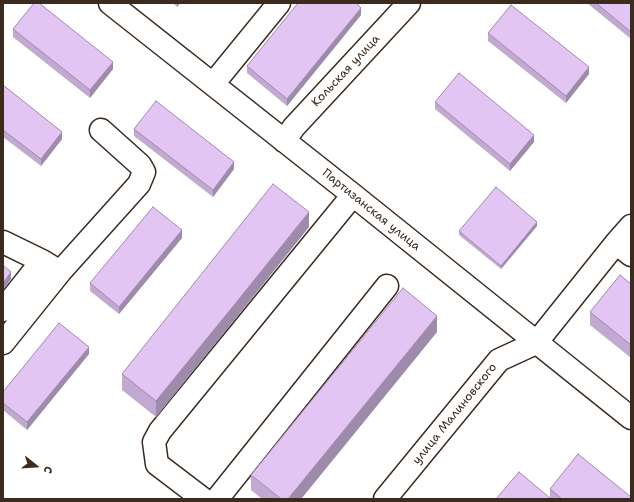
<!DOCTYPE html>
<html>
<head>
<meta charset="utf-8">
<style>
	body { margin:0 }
	#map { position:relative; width:634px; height:502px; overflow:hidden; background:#fff; font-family:"Shantell Sans",sans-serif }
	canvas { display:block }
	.frame { position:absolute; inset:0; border:4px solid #3b2a1e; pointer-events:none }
	.north { position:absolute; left:16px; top:446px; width:40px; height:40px; -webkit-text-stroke:3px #fff; paint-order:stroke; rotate:107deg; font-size:11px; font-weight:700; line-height:16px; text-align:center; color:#3b2a1e }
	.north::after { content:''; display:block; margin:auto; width:14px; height:18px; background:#3b2a1e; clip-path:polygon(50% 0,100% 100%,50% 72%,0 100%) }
</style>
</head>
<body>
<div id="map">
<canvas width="634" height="502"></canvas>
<div class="frame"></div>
<div class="north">С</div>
</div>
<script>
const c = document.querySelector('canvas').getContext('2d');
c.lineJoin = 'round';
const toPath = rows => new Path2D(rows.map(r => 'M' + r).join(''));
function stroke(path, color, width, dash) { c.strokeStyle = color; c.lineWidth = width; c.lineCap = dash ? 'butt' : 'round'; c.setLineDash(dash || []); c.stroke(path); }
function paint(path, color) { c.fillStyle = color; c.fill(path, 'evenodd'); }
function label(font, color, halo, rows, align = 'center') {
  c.font = font + ' "Shantell Sans",sans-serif'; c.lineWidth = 3.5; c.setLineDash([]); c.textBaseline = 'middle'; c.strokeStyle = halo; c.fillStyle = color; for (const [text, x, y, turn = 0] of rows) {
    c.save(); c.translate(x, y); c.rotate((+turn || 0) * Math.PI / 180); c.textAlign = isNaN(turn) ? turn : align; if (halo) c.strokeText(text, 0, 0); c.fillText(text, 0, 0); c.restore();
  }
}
const minor = toPath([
	[110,3,353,195,631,418],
	[213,84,279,3],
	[284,141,294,127,409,3],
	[3,242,42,261,60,272,139,184,144,172,140,165,101,130],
	[616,243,631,255],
	[3,310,42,261],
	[3,343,60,272],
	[203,499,157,464,154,442,160,431,353,195],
	[217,499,387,286],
	[385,499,499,360,536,343,616,243,631,226]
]);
const wall = toPath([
	[173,3,180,3,177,7],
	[587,3,631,3,631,39],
	[361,15,287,106,247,73,247,66],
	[13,29,113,69,90,98,13,37],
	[488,33,589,74,566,103,488,41],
	[3,85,62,139,41,166,3,137],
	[435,102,534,142,510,171,435,109],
	[134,129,234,169,213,197,134,136],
	[537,226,501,269,459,235,459,231],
	[309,227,235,319,156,417,122,390,122,374],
	[182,238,119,314,90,291,90,283],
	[631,284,631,358,590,325,590,312],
	[437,332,301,499,262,499,251,490,251,475],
	[89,354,27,430,3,410,3,392],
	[550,489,631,499,496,499,550,498]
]);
const shadedWall = toPath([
	[177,3,180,3,177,7],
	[361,8,361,15,287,106,287,99],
	[113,62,113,69,90,98,90,90],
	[589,67,589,74,566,103,566,96],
	[62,132,62,139,41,166,41,159],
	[534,135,534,142,510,171,510,164],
	[234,162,234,169,213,197,213,190],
	[309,212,309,227,235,319,156,417,156,401],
	[537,222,537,226,501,269,501,266],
	[182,230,182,238,119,314,119,307],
	[11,272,11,279,3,290,3,283],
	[437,316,437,332,301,499,288,499],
	[89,347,89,354,27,430,27,422]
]);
const building = toPath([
	[34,3,39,3,113,62,90,90,13,29,34,3],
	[298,3,356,3,361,8,287,99,247,66,298,3],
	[596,3,631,3,631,32,596,3],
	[511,5,589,67,566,96,488,33,511,5],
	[459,73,534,135,510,164,435,102,459,73],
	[3,85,62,132,41,159,3,130,3,85],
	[156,101,234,162,213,190,134,129,156,101],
	[273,184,309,212,235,304,156,401,122,374,273,184],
	[496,187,537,222,501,266,459,231,496,187],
	[153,207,182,230,119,307,90,283,153,207],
	[3,265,11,272,3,283,3,265],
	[620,275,631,284,631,345,590,312,620,275],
	[403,288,437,316,288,499,281,499,251,475,403,288],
	[59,323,89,347,27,422,3,403,3,392,59,323],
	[578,454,631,497,631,499,562,499,550,489,578,454],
	[519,472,550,498,550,499,496,499,519,472]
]);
const streetNames = [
	["Кольская улица",346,71,-47],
	["Партизанская улица",371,210,39],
	["улица Малиновского",455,414,-51]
];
stroke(minor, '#3b2a1e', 25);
stroke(minor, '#fff', 22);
paint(wall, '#c2a9d1');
paint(shadedWall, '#9e8aaa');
paint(building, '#e2c5f3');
stroke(building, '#9e8aaa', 1);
label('12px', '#3b2a1e', '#fff', streetNames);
</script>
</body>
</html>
